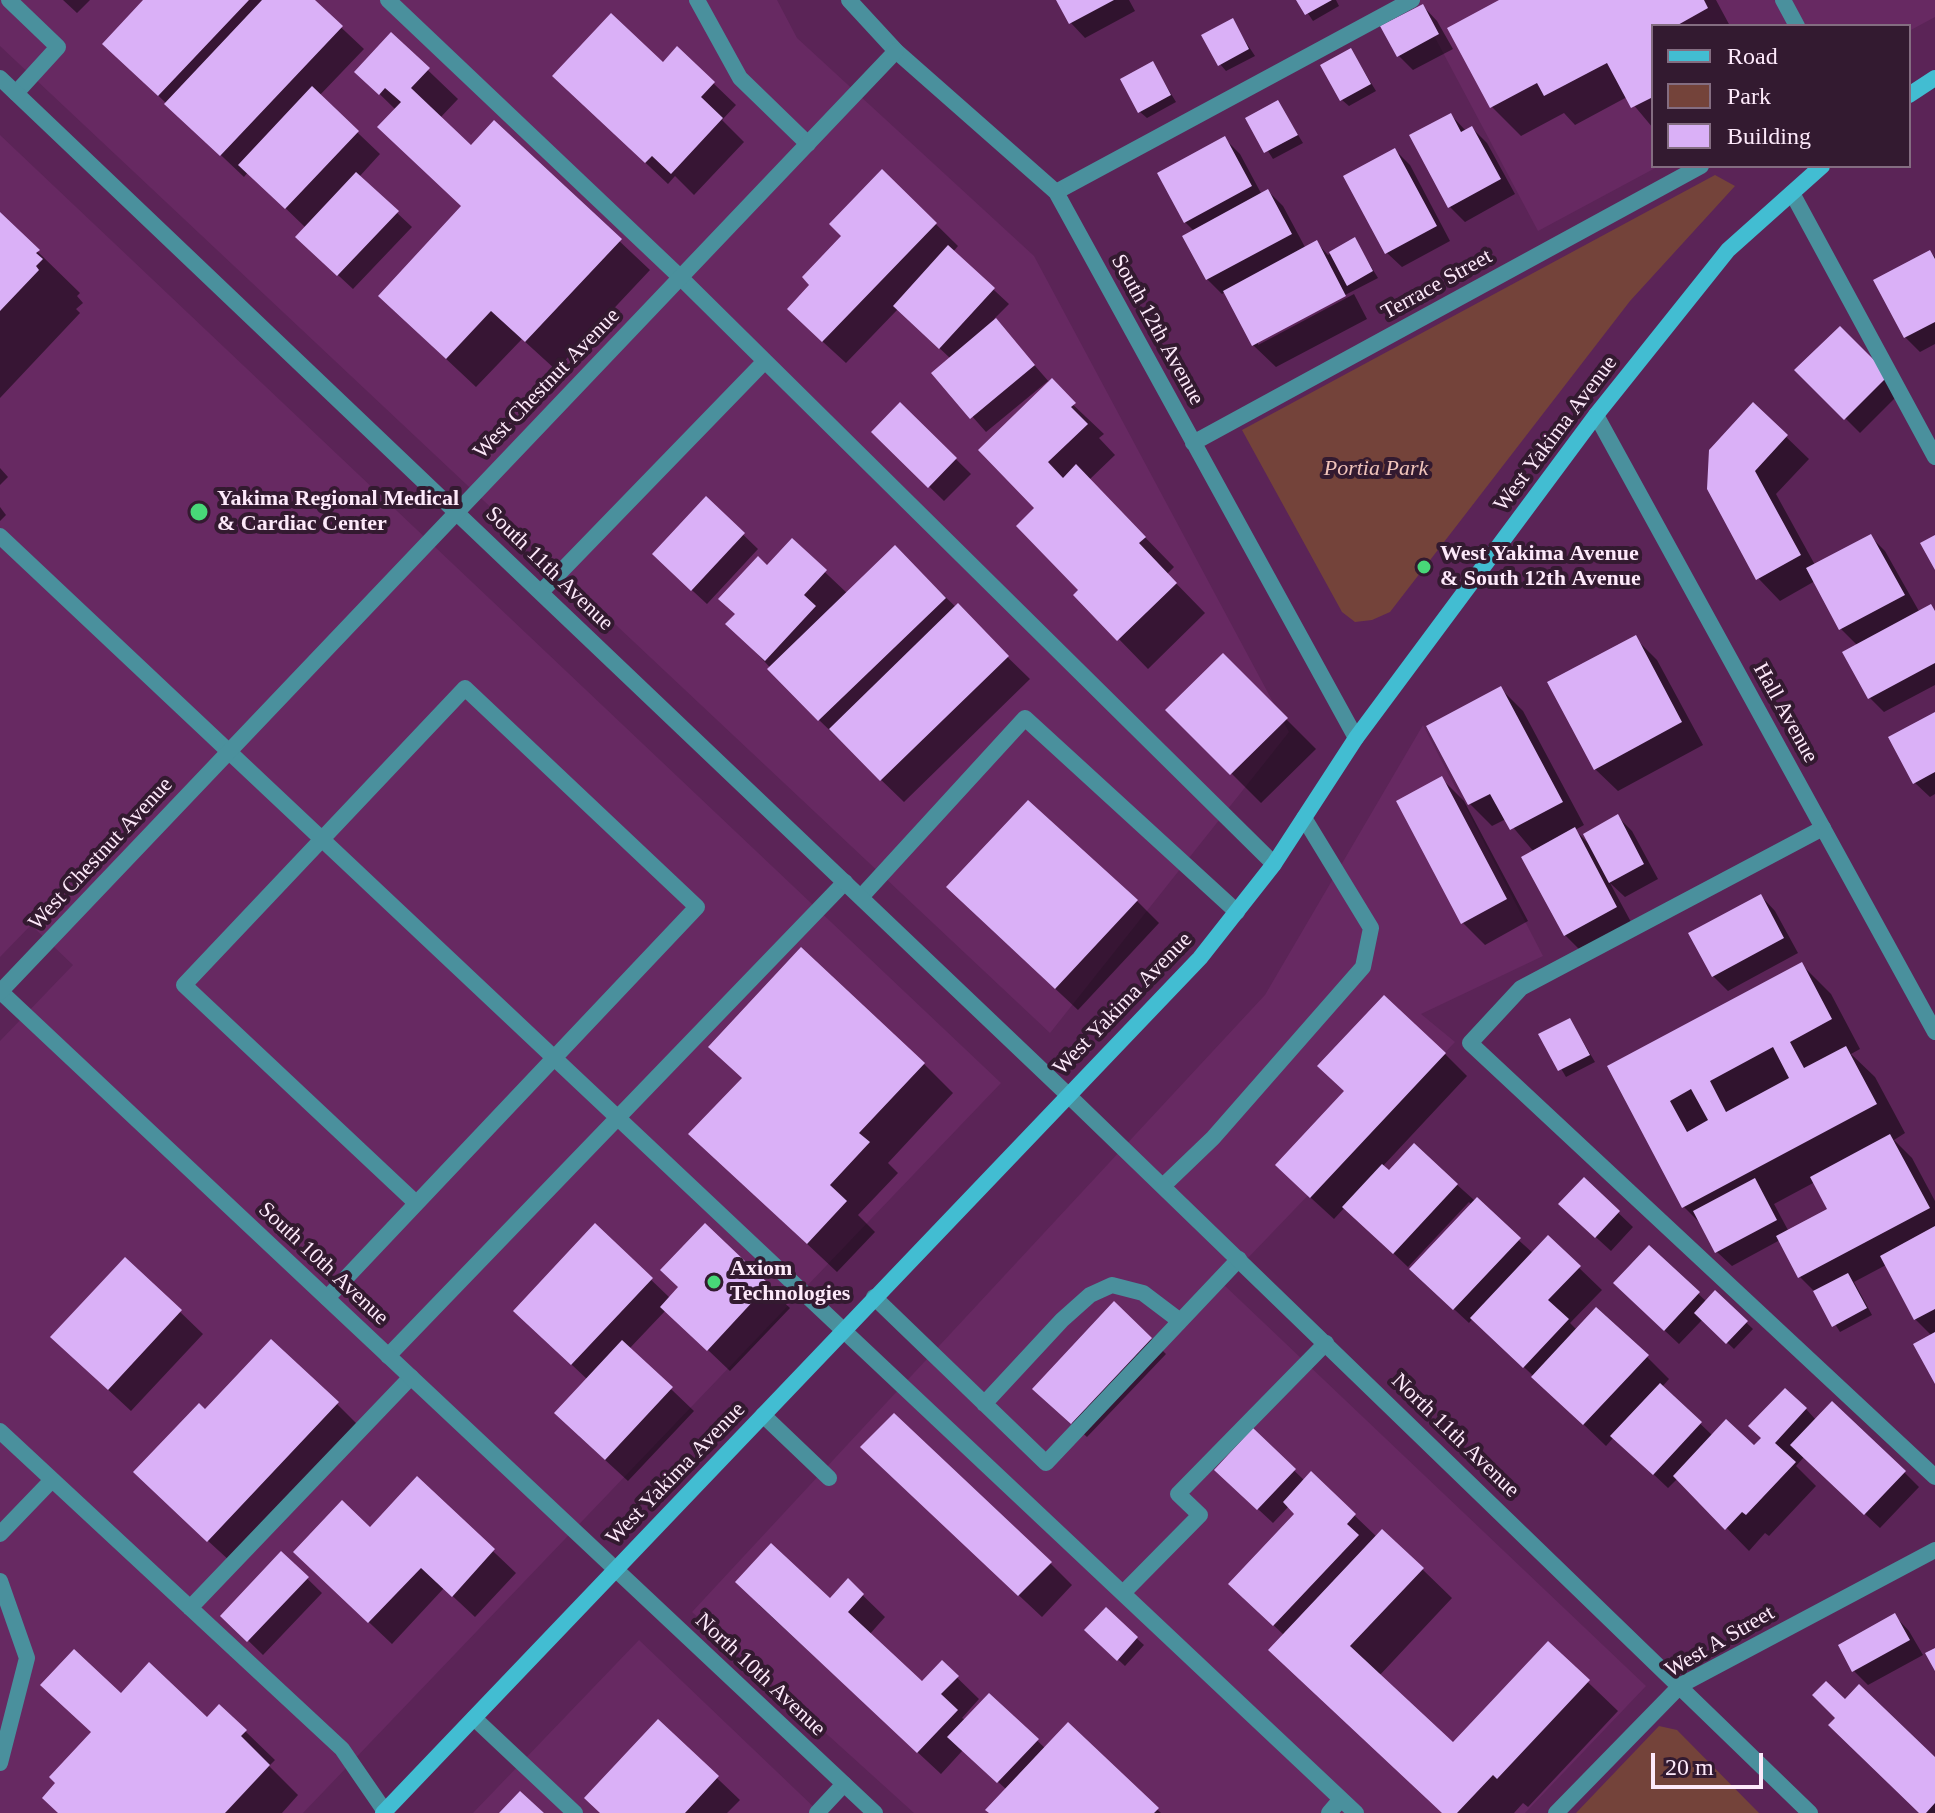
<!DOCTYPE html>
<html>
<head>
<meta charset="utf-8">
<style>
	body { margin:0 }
	#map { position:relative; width:1935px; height:1813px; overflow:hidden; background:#5b2457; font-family:Georgia,serif }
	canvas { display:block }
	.legend { position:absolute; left:1651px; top:24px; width:260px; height:144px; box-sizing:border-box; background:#331a30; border:2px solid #846d81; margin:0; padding:10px 14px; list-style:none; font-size:24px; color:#fde9fa }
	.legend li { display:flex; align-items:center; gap:16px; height:40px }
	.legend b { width:40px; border:2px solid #846d81 }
	.scale { position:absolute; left:1651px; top:1753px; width:112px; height:36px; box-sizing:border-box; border:4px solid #fde9fa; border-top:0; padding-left:10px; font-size:24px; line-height:28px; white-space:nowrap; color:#fde9fa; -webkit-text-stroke:6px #331a30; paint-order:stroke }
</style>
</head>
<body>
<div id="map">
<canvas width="1935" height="1813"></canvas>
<ul class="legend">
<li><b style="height:10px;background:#42bdd2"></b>Road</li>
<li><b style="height:22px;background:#74433a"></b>Park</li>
<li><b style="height:22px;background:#dab0f7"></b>Building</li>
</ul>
<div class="scale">20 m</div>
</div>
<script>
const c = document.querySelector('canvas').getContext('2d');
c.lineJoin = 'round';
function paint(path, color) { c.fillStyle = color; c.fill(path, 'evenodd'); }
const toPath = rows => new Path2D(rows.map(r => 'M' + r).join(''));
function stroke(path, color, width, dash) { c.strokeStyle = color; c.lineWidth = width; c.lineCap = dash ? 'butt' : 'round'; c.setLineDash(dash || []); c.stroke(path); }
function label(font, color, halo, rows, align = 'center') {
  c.font = font + ' Georgia,serif'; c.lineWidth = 8; c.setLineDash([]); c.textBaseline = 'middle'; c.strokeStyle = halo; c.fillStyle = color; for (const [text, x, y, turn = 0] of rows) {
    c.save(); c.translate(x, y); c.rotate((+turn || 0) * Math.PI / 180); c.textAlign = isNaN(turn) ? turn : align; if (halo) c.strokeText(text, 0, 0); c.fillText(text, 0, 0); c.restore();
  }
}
const built = toPath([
	[0,0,777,0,797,38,1034,256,1289,732,1050,1033,0,46],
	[1415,0,1935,0,1935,17,1909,31,1909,26,1653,26,1653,166,1659,166,1538,231],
	[0,135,1001,1083,303,1813,0,1813,0,1041,73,965,31,925,0,957],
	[1423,725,1543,956,1421,1014,1455,1042,1223,1284,1646,1686,1525,1813,914,1813,692,1612,1265,995],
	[639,1640,820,1813,473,1813]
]);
const green = toPath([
	[1715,175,1735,186,1630,301,1390,612,1372,620,1355,622,1342,612,1242,430],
	[1659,1726,1677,1730,1759,1813,1576,1813]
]);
const shadow = toPath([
	[63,0,90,0,77,13],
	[146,0,312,0,364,49,319,96,380,154,359,177,412,227,353,289,312,251,306,228,248,172,244,177,127,66],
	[1059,0,1129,0,1135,11,1085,38,1071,23],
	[1299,0,1336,0,1339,6,1313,21],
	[1503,0,1716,0,1730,26,1653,26,1653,128,1627,97,1575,125,1564,113,1521,136,1492,107],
	[1423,6,1437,21,1453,49,1413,70,1398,55],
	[1232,21,1255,56,1226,71,1220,64],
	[391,35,458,99,440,118,471,148,494,123,650,270,556,370,522,339,476,387,410,325,463,207,396,110,357,72],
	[1351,50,1376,91,1349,106,1342,100],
	[1153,64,1176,102,1147,118,1140,112],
	[713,83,736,105,722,120,744,142,694,195,675,176,668,184,577,98],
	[1278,102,1303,143,1273,159,1247,118],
	[1451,115,1466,131,1472,128,1487,143,1515,194,1465,222,1450,207,1412,136],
	[1225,139,1240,154,1262,195,1268,191,1283,206,1306,249,1317,243,1328,255,1355,240,1378,278,1258,340,1258,345,1354,294,1367,319,1276,367,1253,345,1225,292,1222,294,1207,279,1194,231,1185,222],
	[1395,150,1410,165,1450,241,1402,267,1387,253],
	[883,172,958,246,953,252,1009,304,994,319,1050,383,1104,434,1099,438,1115,455,1089,480,1174,567,1167,574,1205,613,1148,669,1076,595,1081,590,1037,508,1048,381,986,432,934,373,951,359,898,309,846,363,811,331,812,285],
	[0,215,80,293,77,296,83,303,76,309,80,313,0,398],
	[1930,252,1935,257,1935,344,1920,352,1905,337],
	[1840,328,1902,391,1860,433,1797,370],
	[900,404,971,474,944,501,873,432],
	[1753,405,1809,459,1776,494,1815,565,1870,536,1885,551,1920,613,1935,611,1935,685,1884,712,1869,697,1858,646,1841,629,1815,581,1780,601,1758,578],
	[0,468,8,477,0,485],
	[706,499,758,549,707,604,669,569],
	[0,507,6,515,0,521],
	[792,541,848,594,895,548,1030,679,904,802,819,720,750,646,767,568],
	[1635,638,1657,660,1703,745,1618,791,1595,769],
	[1223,656,1316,749,1261,803,1168,710],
	[1501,689,1523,711,1584,825,1575,830,1589,844,1618,817,1632,831,1658,879,1625,897,1610,883,1631,922,1580,950,1565,935,1534,852,1506,819,1492,826,1470,804],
	[1935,714,1935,794,1930,797,1915,783],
	[1442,779,1464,801,1528,921,1485,945,1462,922],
	[1761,896,1775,911,1798,953,1728,991,1713,976],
	[1137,901,1159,923,1078,1010,971,910],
	[1801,964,1831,994,1860,1049,1851,1054,1875,1077,1905,1133,1894,1140,1912,1158,1935,1201,1935,1380,1932,1336,1915,1319,1886,1265,1854,1282,1872,1315,1840,1332,1815,1292,1800,1277,1780,1240,1732,1266,1717,1252,1703,1226,1684,1207,1609,1067],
	[1815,1182,1830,1210,1789,1232,1774,1204],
	[1570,1020,1595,1062,1566,1077,1541,1035],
	[1445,1054,1467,1076,1382,1167,1389,1173,1414,1146,1534,1254,1548,1238,1602,1290,1570,1323,1577,1330,1647,1357,1669,1379,1662,1387,1713,1436,1754,1448,1806,1409,1816,1420,1904,1472,1919,1487,1880,1528,1804,1457,1796,1466,1816,1486,1769,1536,1765,1533,1749,1551,1678,1478,1668,1488,1614,1437,1606,1446,1473,1318,1469,1323,1427,1284,1472,1205,1469,1202,1408,1267,1345,1207,1334,1219,1299,1187],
	[924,1064,953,1093,888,1163,898,1173,858,1215,875,1232,837,1272,721,1163],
	[1584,1180,1633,1227,1611,1251,1576,1219],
	[595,1226,670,1298,680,1288,705,1226,790,1308,730,1371,666,1310,629,1349,694,1411,628,1481,579,1436,588,1380,538,1333],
	[1649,1248,1707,1302,1715,1293,1753,1329,1734,1349,1703,1319,1679,1344,1630,1298],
	[125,1259,203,1334,131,1411,75,1359],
	[1151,1339,1166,1354,1087,1437,1050,1403],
	[337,1404,359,1426,231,1562,158,1495,205,1412],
	[1253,1431,1305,1481,1311,1474,1377,1537,1422,1569,1452,1598,1379,1676,1453,1745,1548,1644,1618,1711,1528,1807,1523,1803,1514,1813,1443,1813,1285,1636,1253,1606,1297,1514,1289,1506,1273,1523,1231,1484],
	[885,1470,1050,1563,1072,1585,1042,1617],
	[417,1479,516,1573,475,1617,444,1588,392,1644,318,1574,370,1530],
	[281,1553,322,1593,263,1655,223,1616],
	[848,1581,885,1617,869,1635,922,1684,942,1663,979,1699,962,1718,965,1720,989,1695,1046,1749,1068,1725,1161,1813,991,1813,1007,1790,963,1750,941,1774,759,1605,830,1601],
	[1106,1610,1144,1645,1125,1666,1086,1630],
	[1895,1616,1909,1631,1923,1655,1868,1685,1854,1671],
	[121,1696,245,1731,275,1760,269,1766,298,1795,282,1813,59,1813,93,1733],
	[1845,1702,1935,1760,1935,1813,1921,1813,1838,1718],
	[658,1722,740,1800,727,1813,602,1813]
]);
const building = toPath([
	[143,0,249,0,158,96,102,44],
	[262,0,315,0,343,26,220,156,164,104],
	[1056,0,1114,0,1069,24],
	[1296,0,1332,0,1305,15],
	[1499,0,1704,0,1708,8,1676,26,1653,26,1653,97,1631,108,1607,63,1544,96,1537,83,1490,108,1447,28],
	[1423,4,1439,34,1397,57,1380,26],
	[611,13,663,62,677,46,715,82,701,97,723,118,671,174,652,156,645,163,552,76],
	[1233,18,1249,49,1218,66,1201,35],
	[391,32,430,68,411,88,471,145,494,120,622,239,525,342,491,311,446,359,378,296,461,206,377,127,401,102,385,88,379,95,354,72],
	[1351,48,1371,84,1340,101,1320,65],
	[1153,61,1171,95,1138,113,1120,79],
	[312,86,359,131,285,209,238,165],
	[1278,100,1298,135,1264,153,1245,118],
	[1451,113,1461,132,1472,126,1501,179,1448,208,1409,135],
	[1225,136,1252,186,1184,223,1157,173],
	[1395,148,1437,226,1385,254,1343,176],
	[882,169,937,223,822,342,787,309,809,285,802,277,841,236,829,224],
	[356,172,399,211,337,276,295,237],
	[1268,189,1292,234,1206,280,1182,236],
	[0,212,40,250,36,253,43,259,36,266,39,270,0,311],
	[1355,237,1373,271,1347,286,1329,252],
	[1317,240,1346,296,1252,346,1223,291],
	[948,245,995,288,939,349,893,306],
	[1930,250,1935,259,1935,322,1904,338,1873,280],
	[996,318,1035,365,970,419,931,373],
	[1840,326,1889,375,1844,420,1794,370],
	[1052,378,1076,403,1071,407,1088,424,1048,462,1063,478,1076,464,1146,537,1139,543,1177,583,1117,641,1073,595,1078,590,1016,526,1034,508,978,450],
	[900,402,957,458,928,488,871,432],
	[1753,402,1788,435,1755,471,1801,555,1756,580,1707,489,1709,450],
	[706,496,745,533,691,591,652,554],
	[1871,534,1905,595,1839,630,1806,568],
	[1935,535,1935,570,1920,543],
	[792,538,827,570,804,595,816,606,765,661,725,624,735,614,718,599,758,556,767,565],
	[895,545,946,598,818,721,767,669],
	[958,603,1009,656,880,781,829,729],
	[1931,604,1935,611,1935,663,1868,699,1842,652],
	[1636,635,1682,722,1594,770,1547,682],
	[1223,653,1288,718,1230,775,1165,710],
	[1501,686,1563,802,1510,830,1490,794,1468,805,1426,726],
	[1935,712,1935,772,1913,784,1888,737],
	[1442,776,1507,899,1461,924,1396,801],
	[1028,800,1138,900,1055,989,946,887],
	[1618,814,1644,864,1609,883,1583,834],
	[1575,827,1617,907,1564,936,1521,857],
	[1761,894,1784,938,1712,977,1688,933],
	[801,947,925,1063,859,1133,870,1142,830,1185,847,1201,807,1244,688,1134,742,1078,708,1047],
	[1802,962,1832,1019,1790,1042,1804,1068,1846,1046,1877,1104,1682,1208,1607,1066],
	[1773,1047,1789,1078,1726,1112,1710,1081],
	[1691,1089,1708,1120,1687,1132,1670,1101],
	[1384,995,1446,1053,1310,1198,1275,1165,1344,1091,1317,1066],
	[1570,1018,1590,1055,1558,1071,1538,1034],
	[1890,1134,1930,1208,1798,1278,1776,1236,1827,1209,1810,1177],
	[1414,1143,1458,1184,1393,1254,1342,1207,1382,1164,1389,1170],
	[1584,1177,1620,1211,1595,1238,1558,1204],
	[1755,1178,1777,1220,1715,1253,1693,1211],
	[1477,1197,1521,1238,1453,1310,1409,1269],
	[595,1223,653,1278,571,1365,513,1311],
	[705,1223,769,1284,707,1351,660,1307,678,1287,660,1270],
	[1935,1226,1935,1309,1914,1320,1880,1256],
	[1548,1235,1581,1266,1548,1300,1569,1319,1523,1368,1470,1318],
	[1649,1245,1700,1292,1664,1331,1613,1283],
	[125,1257,182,1310,108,1390,50,1337],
	[1848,1273,1867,1308,1832,1327,1813,1291],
	[1715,1290,1748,1321,1726,1344,1694,1313],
	[1114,1301,1152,1338,1071,1424,1032,1389],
	[1596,1307,1649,1355,1583,1425,1531,1377],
	[1935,1332,1935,1384,1913,1344],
	[271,1339,339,1402,207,1542,133,1472,199,1403,205,1409],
	[622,1340,673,1387,605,1460,554,1413],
	[1660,1383,1702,1422,1653,1475,1610,1436],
	[1785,1388,1807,1408,1775,1443,1796,1462,1746,1515,1742,1512,1725,1530,1673,1476,1726,1419,1754,1445,1761,1438,1748,1426],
	[1832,1401,1906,1471,1864,1515,1790,1445],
	[894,1413,1052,1562,1018,1596,860,1447],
	[1253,1428,1296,1469,1257,1510,1214,1470],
	[1311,1471,1356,1514,1347,1524,1359,1535,1273,1626,1228,1584,1294,1514,1283,1502],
	[417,1476,495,1549,452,1597,421,1568,368,1623,293,1552,342,1500,370,1527],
	[1382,1529,1424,1568,1350,1646,1453,1742,1548,1641,1590,1680,1497,1779,1493,1775,1457,1813,1442,1813,1268,1650],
	[771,1543,830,1598,848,1578,864,1594,848,1612,922,1681,942,1660,959,1676,941,1694,958,1710,917,1753,735,1582],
	[281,1551,309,1577,247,1642,220,1616],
	[1106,1607,1138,1637,1117,1661,1084,1630],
	[1895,1613,1910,1640,1852,1672,1838,1645],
	[1935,1648,1935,1671,1925,1653],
	[74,1649,121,1693,149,1662,207,1717,219,1704,247,1730,241,1736,270,1765,225,1813,58,1813,42,1798,55,1783,49,1777,91,1732,40,1685],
	[1826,1681,1845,1699,1859,1684,1935,1757,1935,1803,1926,1813,1919,1813,1828,1725,1835,1718,1812,1695],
	[989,1693,1039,1739,997,1783,947,1737],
	[658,1719,719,1776,685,1813,600,1813,584,1798],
	[1068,1722,1159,1808,1154,1813,989,1813,985,1810],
	[520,1791,544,1813,499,1813]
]);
const service = toPath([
	[9,0,58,47,16,93],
	[388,0,680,277,1274,864],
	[697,0,740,78,808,144],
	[1056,192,1412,0],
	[1792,193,1935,457],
	[0,536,1356,1813],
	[541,592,765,361],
	[1823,828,1521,988,1470,1043,1935,1477],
	[861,897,1025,718,1237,912],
	[1163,1186,1213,1138,1363,967,1371,928,1304,818],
	[874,1297,1046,1463,1239,1259],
	[327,1298,697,907,465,688,184,985,416,1203],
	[388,1356,845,882],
	[984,1404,1062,1320,1090,1295,1112,1285,1143,1293,1180,1321],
	[763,1415,829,1478],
	[0,1431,342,1749,386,1813],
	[0,1534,52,1480],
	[0,1581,27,1658,0,1763],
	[1123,1593,1200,1515,1178,1494,1326,1343],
	[190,1608,411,1377],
	[474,1718,575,1813],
	[817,1813,844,1784],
	[1329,1813,1341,1799]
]);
const minor = toPath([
	[849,0,896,51,1056,192,1356,738],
	[1783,0,1797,26],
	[0,78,1067,1094,1810,1813],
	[1596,415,1935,1032],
	[1193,443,1701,166],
	[0,991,875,1813],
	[1556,1813,1681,1685,1935,1550]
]);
const tertiary = toPath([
	[0,992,896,51]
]);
const secondary = toPath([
	[1909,95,1935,78],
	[383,1813,1200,958,1274,864,1356,738,1596,415,1728,250,1822,166]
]);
const markers = [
	[199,512,10,"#48d778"],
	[1424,567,8,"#48d778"],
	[714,1282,8,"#48d778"]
];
const streetNames = [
	["Terrace Street",1437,285,-29],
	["South 12th Avenue",1157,330,61],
	["West Chestnut Avenue",547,384,-46],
	["West Yakima Avenue",1556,434,-53],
	["South 11th Avenue",549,569,44],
	["Hall Avenue",1785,713,61],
	["West Chestnut Avenue",101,854,-47],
	["West Yakima Avenue",1123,1004,-46],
	["South 10th Avenue",323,1264,43],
	["North 11th Avenue",1455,1436,44],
	["West Yakima Avenue",676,1474,-46],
	["West A Street",1720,1642,-30],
	["North 10th Avenue",760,1675,43]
];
const parkNames = [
	["Portia Park",1376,469]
];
const poiNames = [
	["Yakima Regional Medical",217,499],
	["& Cardiac Center",217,524],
	["West Yakima Avenue",1440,554],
	["& South 12th Avenue",1440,579],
	["Axiom",730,1269],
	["Technologies",730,1294]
];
paint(built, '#672962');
paint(green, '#74433a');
paint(shadow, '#0007');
paint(building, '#dab0f7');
stroke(service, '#4a909d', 16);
stroke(minor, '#4a909d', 16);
stroke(tertiary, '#4a909d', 16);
stroke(secondary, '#42bdd2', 16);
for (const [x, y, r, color] of markers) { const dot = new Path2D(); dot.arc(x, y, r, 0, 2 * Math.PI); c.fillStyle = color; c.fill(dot); stroke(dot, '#331a30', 3); }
label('22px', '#fde9fa', '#331a30', streetNames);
label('italic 22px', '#f1c4bb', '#331a30', parkNames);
label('bold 22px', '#fde9fa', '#331a30', poiNames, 'left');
</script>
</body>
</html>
